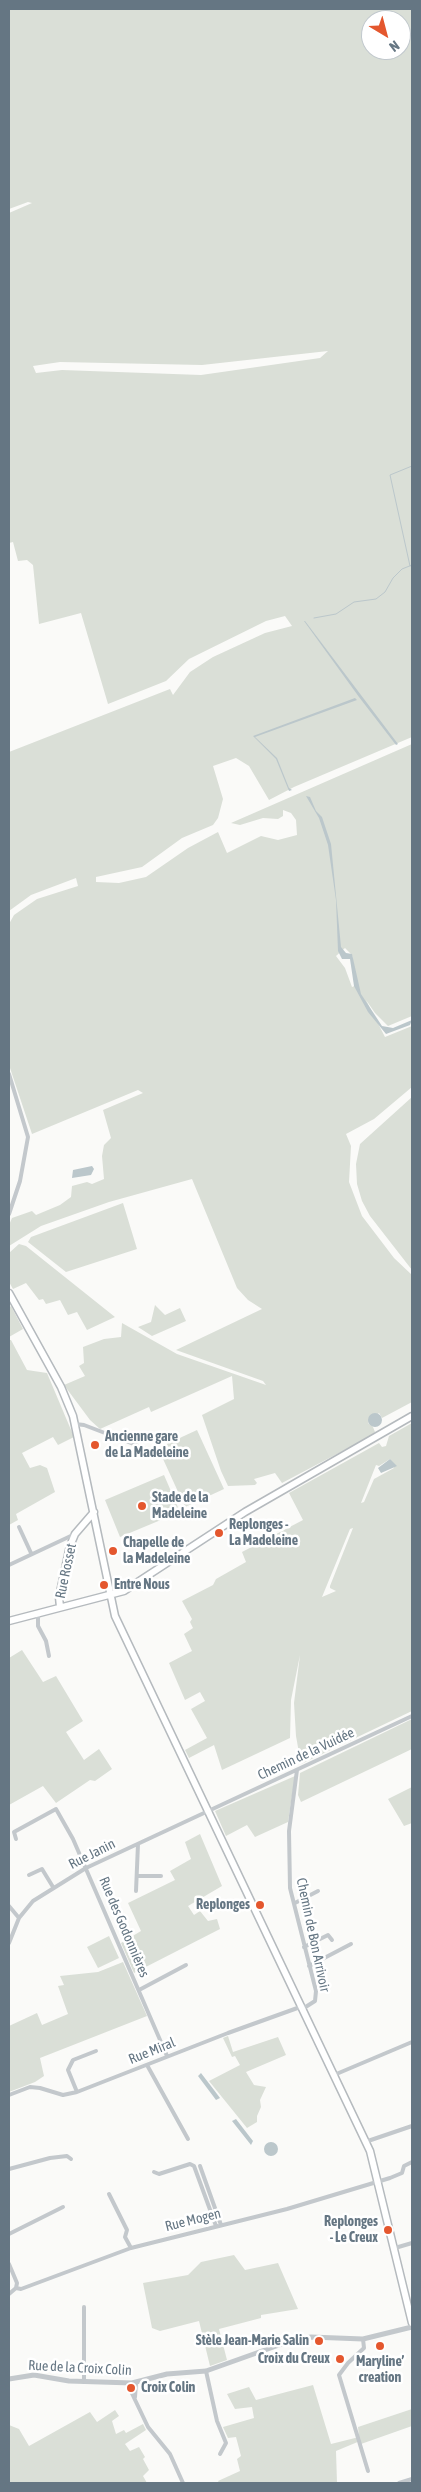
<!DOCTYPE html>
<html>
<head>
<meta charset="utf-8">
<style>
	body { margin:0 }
	#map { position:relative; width:421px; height:2492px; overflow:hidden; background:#fafaf8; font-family:"Asap Condensed",sans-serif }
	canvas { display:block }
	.frame { position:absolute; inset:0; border:10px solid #657683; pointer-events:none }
	.north { position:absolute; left:361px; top:10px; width:50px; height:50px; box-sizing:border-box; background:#fff; border:1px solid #c1c8cd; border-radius:50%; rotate:143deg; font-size:14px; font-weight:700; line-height:20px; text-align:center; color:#657683 }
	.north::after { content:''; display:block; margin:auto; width:18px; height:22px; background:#e4572e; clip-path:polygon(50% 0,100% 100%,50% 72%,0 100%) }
</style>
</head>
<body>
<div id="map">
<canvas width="421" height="2492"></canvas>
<div class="frame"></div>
<div class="north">N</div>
</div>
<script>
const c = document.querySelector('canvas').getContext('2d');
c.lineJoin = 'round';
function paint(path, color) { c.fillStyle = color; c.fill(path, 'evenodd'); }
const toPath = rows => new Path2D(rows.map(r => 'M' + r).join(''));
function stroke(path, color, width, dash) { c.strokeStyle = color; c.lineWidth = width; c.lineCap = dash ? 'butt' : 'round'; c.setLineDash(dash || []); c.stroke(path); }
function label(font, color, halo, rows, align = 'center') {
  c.font = font + ' "Asap Condensed",sans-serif'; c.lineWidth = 5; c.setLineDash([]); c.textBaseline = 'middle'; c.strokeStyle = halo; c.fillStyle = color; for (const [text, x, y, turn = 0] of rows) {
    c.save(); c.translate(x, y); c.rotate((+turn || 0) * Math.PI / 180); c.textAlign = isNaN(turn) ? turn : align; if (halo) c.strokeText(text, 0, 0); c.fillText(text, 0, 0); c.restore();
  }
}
const green = toPath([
	[9,9,412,9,412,737,294,787,269,800,249,766,236,758,213,766,223,799,218,818,213,825,182,838,142,867,96,877,96,882,119,883,146,877,188,848,218,832,227,853,261,836,278,840,297,835,296,820,291,813,283,810,283,816,278,819,263,818,240,825,231,823,412,744,412,1016,388,1026,375,1013,366,1000,385,1037,412,1026,412,1087,374,1119,346,1134,351,1146,349,1182,362,1216,394,1258,412,1275,412,1402,382,1418,379,1413,368,1423,373,1427,375,1432,369,1437,282,1483,275,1473,254,1479,257,1483,255,1485,228,1486,221,1471,202,1415,234,1399,232,1376,151,1412,149,1407,100,1429,90,1420,64,1385,85,1376,79,1366,84,1363,83,1347,104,1339,121,1337,122,1323,177,1354,266,1385,263,1381,176,1350,262,1309,248,1300,237,1288,192,1179,109,1202,41,1226,9,1246,9,1225,12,1218,32,1211,36,1215,60,1205,71,1197,72,1186,87,1182,92,1184,104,1179,102,1156,104,1145,111,1138,103,1110,143,1093,138,1090,32,1134,9,1065,9,924,14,915,37,899,78,886,76,878,31,895,9,911,9,752,170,689,173,695,190,672,213,657,265,633,292,626,285,616,266,621,189,659,166,681,108,704,81,613,39,624,33,565,27,560,18,561,13,542,9,543,9,213,32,203,28,202,9,209],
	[371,20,401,20,401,50,371,50],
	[328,351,320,358,201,375,62,370,36,373,33,366,60,362,202,365],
	[345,948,352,955,357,985,352,987,345,968,336,956],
	[412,1097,412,1270,370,1216,362,1201,357,1184,356,1164,360,1144],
	[123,1203,137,1249,66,1272,28,1242,31,1237],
	[19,1244,26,1246,115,1317,87,1330,77,1312,68,1315,60,1300,46,1304,43,1299,39,1300,26,1283,13,1289,9,1282,9,1253],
	[155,1305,165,1315,180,1308,186,1321,152,1336,138,1327,151,1322],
	[11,1306,23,1329,9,1337,9,1308],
	[9,1340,11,1340,27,1370,47,1373,74,1437,58,1445,53,1437,22,1453,30,1468,40,1465,47,1468,55,1492,16,1514,18,1520,9,1525],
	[412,1423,412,1711,301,1764,296,1736,294,1703,300,1655,291,1700,290,1738,222,1770,214,1745,189,1758,185,1750,207,1738,191,1709,205,1701,200,1692,185,1700,169,1663,192,1651,184,1634,193,1628,190,1622,192,1619,182,1601,213,1585,216,1579,246,1562,242,1552,303,1520,289,1493,379,1443,382,1447,386,1446,389,1436],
	[390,1459,394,1468,374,1479,364,1502,361,1503,376,1465,379,1466],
	[353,1528,330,1586,330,1588,336,1591,322,1597,350,1529],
	[197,1430,224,1489,185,1507,158,1448],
	[164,1475,180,1512,120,1537,105,1500],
	[22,1650,43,1682,56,1676,83,1721,66,1732,84,1760,99,1749,112,1769,95,1781,90,1780,56,1803,43,1786,9,1805,9,1658],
	[412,1719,412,1749,301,1802,298,1795,300,1773],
	[295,1776,288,1822,255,1837,247,1825,226,1836,215,1811],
	[412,1787,412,1823,404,1826,388,1799],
	[200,1834,222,1886,188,1906,194,1915,200,1911,208,1921,217,1919,220,1929,134,1973,121,1943,141,1931,128,1903,175,1880,170,1871,191,1859,185,1842],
	[109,1936,119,1958,98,1968,87,1947],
	[123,1962,147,2016,40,2058,44,2076,35,2082,9,2092,9,2026,37,2013,42,2025,68,2014,58,1986,64,1985,60,1976,98,1972],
	[228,2036,233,2052,278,2037,286,2055,246,2072,254,2085,266,2087,260,2100,261,2107,257,2116,257,2122,247,2128,209,2081,240,2065,235,2056,232,2057,223,2038],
	[234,2255,245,2270,278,2263,298,2309,261,2315,261,2318,219,2329,227,2360,210,2366,199,2321,160,2331,152,2328,143,2283,188,2275,201,2262],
	[313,2385,331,2444,359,2437,358,2427,412,2409,412,2426,361,2444,360,2441,336,2451,337,2483,219,2483,218,2481,240,2471,237,2459,241,2456,236,2437,228,2438,223,2427,254,2418,252,2407,235,2409,227,2394,249,2387,256,2400],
	[115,2410,119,2416,112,2421,116,2434,124,2430,126,2433,143,2424,146,2430,125,2444,130,2451,139,2447,145,2457,143,2459,149,2470,143,2476,147,2483,9,2483,9,2425,19,2429,29,2446,90,2412,97,2422]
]);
const water = toPath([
	[304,621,305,621,398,744,396,745,359,697],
	[355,698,357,700,255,737,277,758,289,788,292,790,289,791,276,759,253,736],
	[306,796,310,797,316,811,322,817,331,844,341,947,346,953,352,954,361,994,382,1026,393,1028,412,1020,410,1025,386,1034,368,1012,354,986,350,959,342,959,338,951,336,900,328,845,319,818],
	[92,1166,94,1169,91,1175,72,1178,73,1170],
	'368 1420a7 7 0 1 1 14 0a7 7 0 1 1-14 0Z',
	[390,1459,397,1466,381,1473,378,1468],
	[201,2073,214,2090,220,2098,216,2100,198,2076],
	[236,2119,253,2141,251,2145,232,2121],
	'264 2149a7 7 0 1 1 14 0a7 7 0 1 1-14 0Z'
]);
const stream = toPath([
	[410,566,390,475,412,466],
	[314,618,336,614,354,602,376,599,385,592,393,578,402,569,412,565]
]);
const minor = toPath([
	[9,1074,28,1137,20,1181,9,1214],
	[75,1424,84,1425,144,1448],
	[19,1527,31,1553],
	[9,1565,75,1534],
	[38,1613,38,1626,46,1641,49,1656],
	[297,1770,289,1831,290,1888,316,1991,315,2001,304,2008],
	[16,1839,14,1832,56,1809,73,1839,167,2056],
	[29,1875,42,1869,53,1887],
	[137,1876,161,1876],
	[136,1891,138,1844],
	[295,1903,318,1891],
	[9,1906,19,1918],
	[9,1943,19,1918,33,1901,86,1868,412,1716],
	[304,1947,328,1935,332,1940],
	[309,1966,351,1944],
	[139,1990,186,1965],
	[147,2065,188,2139],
	[334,2075,412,2042],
	[77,2092,68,2070,73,2060,96,2051],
	[9,2095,30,2087,40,2088,63,2095,77,2092,228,2033,303,2006],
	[365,2142,412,2126],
	[200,2166,221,2225],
	[9,2169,50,2158,67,2156,71,2159],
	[154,2172,159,2174,190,2164,194,2166,216,2226],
	[109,2194,127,2230,125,2237,131,2248],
	[9,2234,63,2207],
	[395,2248,412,2243],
	[9,2264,17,2283,16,2288,9,2294],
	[16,2288,21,2289,131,2248,287,2209,390,2178,402,2173,404,2166,412,2162],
	[84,2307,84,2382],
	[363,2339,364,2348,348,2363,339,2375,368,2471],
	[206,2371,217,2421,226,2443,220,2454],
	[127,2383,148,2427,170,2454,183,2483],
	[135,2397,136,2383],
	[399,2483,412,2479]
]);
const tertiary = toPath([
	[9,2379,34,2375,69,2381,132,2383,167,2374,206,2371,293,2340,311,2337,363,2339,412,2327]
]);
const primary = toPath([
	[9,1293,61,1387,73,1416,115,1616,370,2151,412,2323],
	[60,1607,59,1597,70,1546,75,1534,94,1512],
	[9,1621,124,1591,245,1512,412,1416]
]);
const markers = [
	[95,1445,5,"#e4572e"],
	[142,1506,5,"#e4572e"],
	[219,1533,5,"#e4572e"],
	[113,1551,5,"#e4572e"],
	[104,1585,5,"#e4572e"],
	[260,1905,5,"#e4572e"],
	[388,2230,5,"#e4572e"],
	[319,2341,5,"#e4572e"],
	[380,2346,5,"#e4572e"],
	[340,2359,5,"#e4572e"],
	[131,2388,5,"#e4572e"]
];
const poiNames = [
	["Ancienne gare",105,1437],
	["de La Madeleine",105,1453],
	["Stade de la",152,1498],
	["Madeleine",152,1514],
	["Replonges -",229,1525],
	["La Madeleine",229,1541],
	["Chapelle de",123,1543],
	["la Madeleine",123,1559],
	["Entre Nous",114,1585],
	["Replonges",250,1905,"right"],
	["Replonges",378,2222,"right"],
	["- Le Creux",378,2238,"right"],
	["Stèle Jean-Marie Salin",309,2341,"right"],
	["Croix du Creux",330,2359,"right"],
	["Maryline’",380,2362,"center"],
	["creation",380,2378,"center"],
	["Croix Colin",141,2388]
];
const streetNames = [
	["Rue Rosset",66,1571,-78],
	["Chemin de la Vuidée",306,1754,-25],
	["Rue Janin",92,1854,-27],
	["Rue des Godonnières",124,1927,67],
	["Chemin de Bon Arrivoir",313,1935,78],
	["Rue Miral",152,2051,-22],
	["Rue Mogen",193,2220,-14],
	["Rue de la Croix Colin",80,2368,3]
];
paint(green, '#dadfd7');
paint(water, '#bbc7cb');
stroke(stream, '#bbc7cb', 1);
stroke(primary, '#b5babe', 9);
stroke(minor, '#c3c8cc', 4);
stroke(tertiary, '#c3c8cc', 5);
stroke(primary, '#fff', 6);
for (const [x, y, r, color] of markers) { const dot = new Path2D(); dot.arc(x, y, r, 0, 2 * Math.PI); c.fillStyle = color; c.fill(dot); stroke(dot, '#fff', 2); }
label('bold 14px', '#657683', '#fff', poiNames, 'left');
label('14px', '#657683', '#fff', streetNames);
</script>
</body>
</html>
